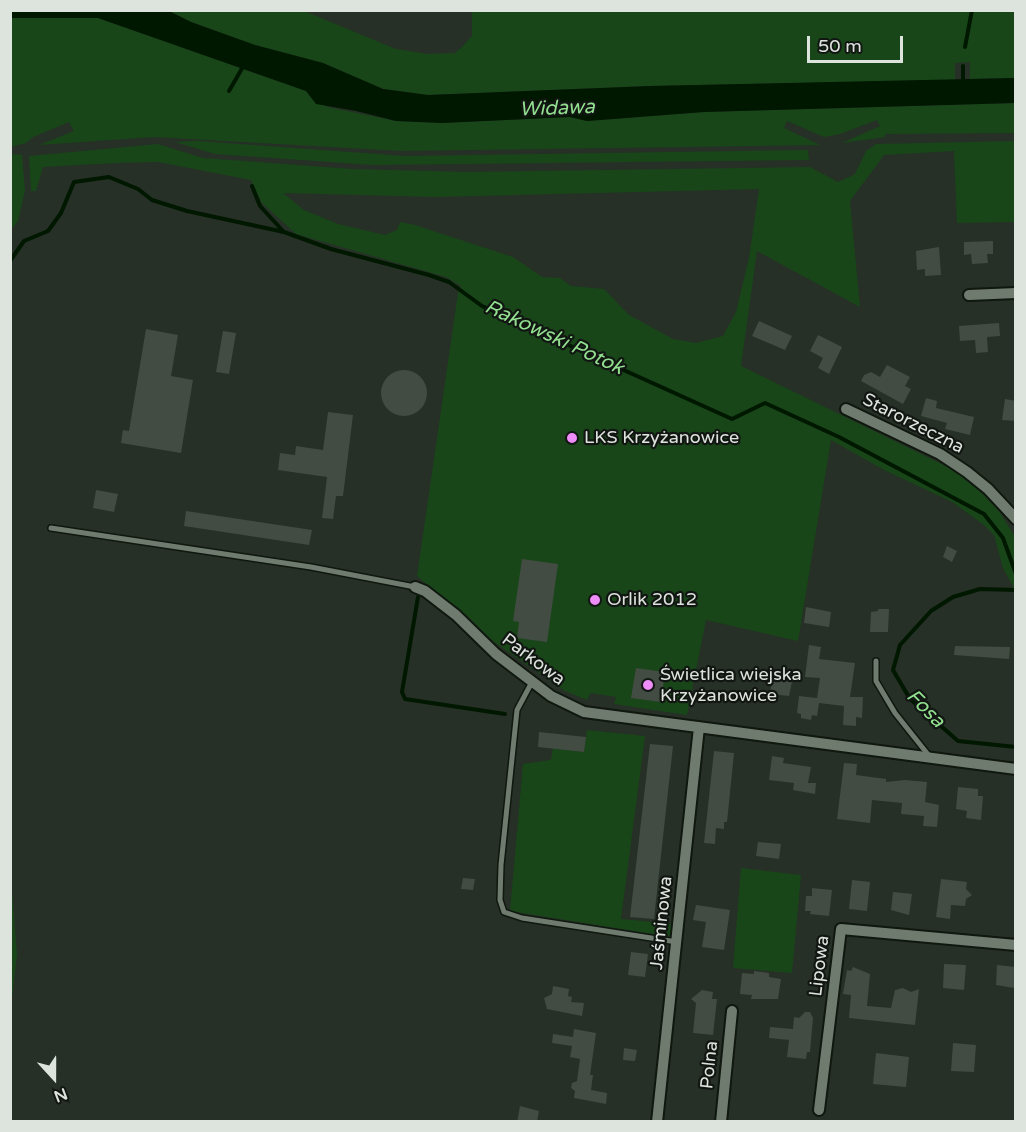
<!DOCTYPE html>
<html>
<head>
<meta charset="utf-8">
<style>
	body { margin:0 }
	#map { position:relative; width:1026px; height:1132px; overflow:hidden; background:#263026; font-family:"Varela Round",sans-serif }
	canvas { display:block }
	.frame { position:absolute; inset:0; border:12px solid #dde3dd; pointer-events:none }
	.north { position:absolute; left:24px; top:1048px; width:60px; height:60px; -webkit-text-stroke:4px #121612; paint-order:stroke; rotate:159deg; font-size:16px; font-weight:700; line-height:24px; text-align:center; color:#dde3dd }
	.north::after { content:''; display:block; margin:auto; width:21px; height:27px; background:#dde3dd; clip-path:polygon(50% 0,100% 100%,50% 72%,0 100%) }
	.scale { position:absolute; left:807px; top:36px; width:96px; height:27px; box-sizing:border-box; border:3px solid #dde3dd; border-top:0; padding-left:8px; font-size:18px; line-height:21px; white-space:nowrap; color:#dde3dd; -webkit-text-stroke:4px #121612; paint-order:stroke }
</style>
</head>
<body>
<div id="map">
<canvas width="1026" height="1132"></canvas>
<div class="frame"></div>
<div class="north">N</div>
<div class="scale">50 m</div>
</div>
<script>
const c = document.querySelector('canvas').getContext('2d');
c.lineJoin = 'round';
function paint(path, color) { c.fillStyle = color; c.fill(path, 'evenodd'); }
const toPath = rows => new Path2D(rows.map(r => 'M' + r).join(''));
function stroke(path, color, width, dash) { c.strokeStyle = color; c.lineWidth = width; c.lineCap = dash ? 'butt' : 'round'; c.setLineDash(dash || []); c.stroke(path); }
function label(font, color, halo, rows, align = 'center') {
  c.font = font + ' "Varela Round",sans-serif'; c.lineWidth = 4.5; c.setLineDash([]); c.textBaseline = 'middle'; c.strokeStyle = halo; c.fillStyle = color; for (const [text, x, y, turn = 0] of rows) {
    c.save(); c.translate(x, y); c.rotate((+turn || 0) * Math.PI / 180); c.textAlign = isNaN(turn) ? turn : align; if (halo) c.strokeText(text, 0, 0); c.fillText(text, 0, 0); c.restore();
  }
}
const green = toPath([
	[169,11,304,11,396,49,428,54,455,53,462,47,472,36,472,11,1015,11,1015,78,970,79,970,62,955,63,955,80,650,86,428,95,383,89,323,63,255,45,191,22],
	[10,18,98,18,306,91,327,107,396,121,442,123,570,117,587,121,704,112,1015,103,1015,133,885,134,885,137,842,143,880,126,877,120,840,134,824,137,787,121,784,128,820,145,402,151,154,137,39,145,74,131,69,122,33,137,26,143,11,147],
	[198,141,405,156,808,150,809,160,373,165,215,154,175,142],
	[1015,141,1015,222,957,223,954,151,884,155,850,201,860,307,757,251,741,366,964,475,999,511,1015,537,1015,590,1003,568,994,535,984,525,952,502,884,470,831,440,798,641,706,620,687,715,614,704,616,697,591,693,587,700,565,691,484,635,417,576,458,293,461,286,446,277,296,234,262,203,251,180,158,162,116,163,43,167,36,191,31,191,29,156,158,144,203,158,352,169,467,172,810,167,838,182,855,174,866,151,876,144],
	[759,189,749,258,736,312,723,336,696,343,673,339,629,315,604,289,571,286,560,278,542,277,513,257,415,225,400,222,397,230,385,235,338,224,304,210,283,193,435,197],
	[11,154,22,155,25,191,18,221,11,230],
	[587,730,645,736,621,919,673,924,671,937,510,911,523,764,551,760,553,748,584,752],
	[741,868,801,875,792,973,733,968],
	[11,879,17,954,11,1008,10,1008]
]);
const water = toPath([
	[11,10,169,11,191,22,255,45,323,63,383,89,428,95,650,86,1015,78,1015,103,704,112,587,121,570,117,442,123,396,121,356,111,316,104,306,91,98,18,11,18]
]);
const stream = toPath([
	[965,47,972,10],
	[963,83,963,66],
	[229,91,244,65],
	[252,186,260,206,283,231],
	[10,261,24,241,48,231,61,213,74,182,109,177,138,189,152,200,187,211,284,232,331,249,429,275,449,282,482,306,732,419,765,403,839,437,984,514,1003,538,1016,574],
	[1016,590,980,589,953,597,931,611,900,645,893,670,910,699,958,741,1016,747],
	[418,597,402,692,405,699,505,714],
	[10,963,10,981]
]);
const building = toPath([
	[993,241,993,254,987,254,988,263,972,264,971,254,964,255,964,242],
	[939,247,941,275,925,276,925,269,917,270,916,251],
	[759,321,792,336,785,350,752,336],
	[999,323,1000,336,987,337,988,352,976,353,975,340,960,341,959,326],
	[146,329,178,335,171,376,193,380,181,453,121,443,123,430,129,431],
	[223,331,236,333,229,374,216,372],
	[818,335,842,347,829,374,818,368,823,358,810,351],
	[887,365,910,377,905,386,911,389,903,404,861,381,864,375,871,372,880,377],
	'381 393a23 23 0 1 1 46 0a23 23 0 1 1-46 0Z',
	[926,398,937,401,936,408,974,417,970,435,945,429,947,423,921,416],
	[1005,399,1016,401,1016,421,1002,420],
	[328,412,353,415,343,496,336,496,333,519,322,518,327,477,278,470,280,453,295,455,296,446,323,450],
	[96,490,118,494,114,512,93,508],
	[186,511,312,530,309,545,184,526],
	[947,546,957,551,952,562,943,557],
	[522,559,558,564,547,642,517,638,519,622,513,621],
	[806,607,831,612,829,627,804,623],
	[878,609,889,609,888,632,870,632,871,612,878,611],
	[809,645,821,647,819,659,855,663,850,697,863,697,862,718,856,717,856,726,843,725,844,706,819,703,817,716,812,715,811,720,801,718,801,714,797,713,799,696,817,698,820,678,805,677],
	[955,646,1010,647,1009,659,954,655],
	[636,668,665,672,661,702,631,698],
	[772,680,792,682,789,696,770,694],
	[539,732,586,737,584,752,538,747],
	[650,744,673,746,654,919,630,917],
	[714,751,734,753,727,822,724,822,724,829,716,828,715,844,704,843],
	[772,756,784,758,783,763,811,767,808,783,816,783,815,794,793,790,794,783,769,780],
	[844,763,857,764,856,775,886,779,886,782,905,780,927,782,925,802,939,805,937,827,923,826,924,816,901,814,902,803,872,800,870,823,837,819],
	[958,787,978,789,978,796,983,796,981,820,966,818,967,811,956,809],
	[758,842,781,844,779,859,756,856],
	[463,878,475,879,473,890,461,889],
	[941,879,967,882,966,889,972,895,966,899,965,906,951,905,950,919,936,917],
	[852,880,870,882,867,911,849,909],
	[812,888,832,890,829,916,810,914,811,911,805,911,806,896,812,896],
	[893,892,912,894,909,915,891,910],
	[696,905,730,910,724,950,702,947,706,922,693,920],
	[631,952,648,954,645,977,628,975],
	[944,964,966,965,964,990,943,988],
	[997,965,1016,967,1014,988,996,985],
	[853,967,870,974,867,1006,891,1008,895,990,903,988,911,992,919,989,915,1025,849,1018,851,995,843,994,847,970,851,971],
	[754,971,769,973,769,977,781,979,778,999,751,999,752,995,740,994,742,973,754,974],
	[553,986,569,989,568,996,572,997,571,1002,584,1003,582,1016,547,1009,544,998,552,994],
	[702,990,713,992,712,999,717,999,713,1035,693,1033,696,1003,691,999],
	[805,1012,810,1012,813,1018,810,1052,807,1052,806,1059,787,1057,789,1040,769,1038,770,1027,793,1029,794,1017,799,1018],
	[574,1029,596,1033,590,1075,593,1075,591,1090,607,1093,606,1104,574,1098,575,1091,571,1088,572,1083,577,1081,580,1059,570,1057,572,1046,552,1043,553,1034,573,1037],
	[953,1043,976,1045,974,1072,951,1071],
	[624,1048,637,1050,635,1061,623,1060],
	[876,1053,909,1057,906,1087,873,1084],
	[520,1106,539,1111,537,1122,517,1122]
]);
const lane = toPath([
	[51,528,311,567,415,587],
	[876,661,876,681,895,713,930,757],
	[532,682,517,710,501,865,500,900,504,912,522,918,677,942]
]);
const street = toPath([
	[969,295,1016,293],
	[846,409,940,454,967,472,988,489,1016,519],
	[415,587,425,591,456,615,496,654,551,696,584,712,1016,769],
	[819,1110,841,929,1016,945],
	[657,1122,699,727],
	[721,1122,732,1011]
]);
const markers = [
	[572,438,6,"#ee8cf8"],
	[595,600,6,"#ee8cf8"],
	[648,685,6,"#ee8cf8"]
];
const streetNames = [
	["Starorzeczna",913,424,27],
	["Parkowa",533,660,37],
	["Jaśminowa",662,923,-84],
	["Lipowa",820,966,-83],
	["Polna",710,1065,-84]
];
const poiNames = [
	["LKS Krzyżanowice",584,438],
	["Orlik 2012",607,600],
	["Świetlica wiejska",660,675],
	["Krzyżanowice",660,696]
];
const waterNames = [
	["Widawa",557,109,-2],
	["Rakowski Potok",554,338,25],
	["Fosa",925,709,45]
];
paint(green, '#184619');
paint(water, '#001700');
stroke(stream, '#001700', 4);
paint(building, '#424c42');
stroke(lane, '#0f170f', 8);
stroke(street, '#0f170f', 14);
stroke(lane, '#707b70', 5);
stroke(street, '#707b70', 10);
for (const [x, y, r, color] of markers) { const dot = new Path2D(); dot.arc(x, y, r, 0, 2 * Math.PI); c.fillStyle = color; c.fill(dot); stroke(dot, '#121612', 2); }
label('18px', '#dde3dd', '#121612', streetNames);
label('18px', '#dde3dd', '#121612', poiNames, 'left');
label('italic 20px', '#92df90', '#121612', waterNames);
</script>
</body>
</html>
